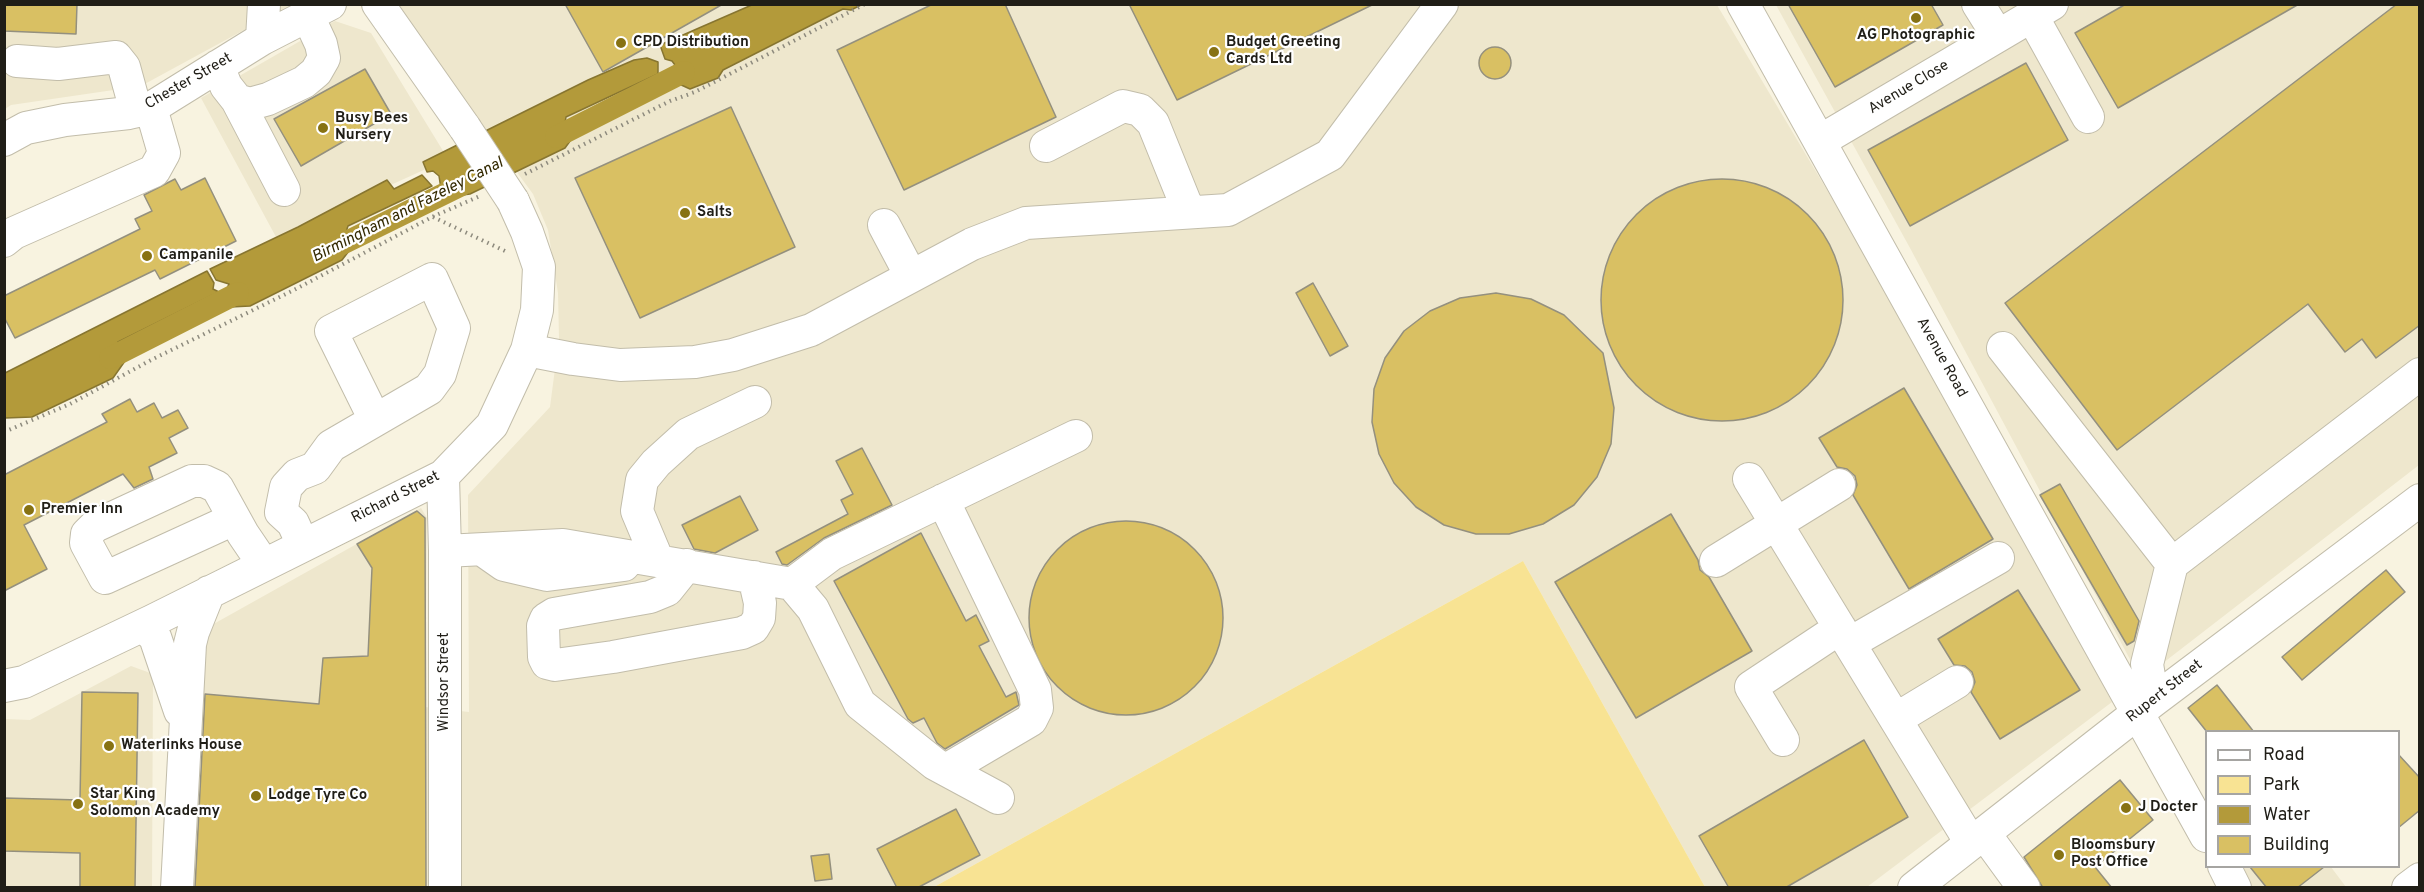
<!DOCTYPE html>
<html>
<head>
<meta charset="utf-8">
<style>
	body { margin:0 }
	#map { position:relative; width:2424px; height:892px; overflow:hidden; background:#f8f3e0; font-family:Overpass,sans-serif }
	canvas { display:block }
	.frame { position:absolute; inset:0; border:6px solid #201e17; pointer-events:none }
	.legend { position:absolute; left:2205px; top:730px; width:195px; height:138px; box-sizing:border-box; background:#fff; border:2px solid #a6a5a2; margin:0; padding:8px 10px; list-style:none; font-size:18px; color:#201e17 }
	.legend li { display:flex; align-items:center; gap:12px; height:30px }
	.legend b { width:30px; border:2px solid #a6a5a2 }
</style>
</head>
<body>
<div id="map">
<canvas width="2424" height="892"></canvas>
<div class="frame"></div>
<ul class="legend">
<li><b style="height:8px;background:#fff"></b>Road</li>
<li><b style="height:16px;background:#f8e393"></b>Park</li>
<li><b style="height:16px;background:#b39a3a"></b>Water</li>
<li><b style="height:16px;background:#d9c063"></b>Building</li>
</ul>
</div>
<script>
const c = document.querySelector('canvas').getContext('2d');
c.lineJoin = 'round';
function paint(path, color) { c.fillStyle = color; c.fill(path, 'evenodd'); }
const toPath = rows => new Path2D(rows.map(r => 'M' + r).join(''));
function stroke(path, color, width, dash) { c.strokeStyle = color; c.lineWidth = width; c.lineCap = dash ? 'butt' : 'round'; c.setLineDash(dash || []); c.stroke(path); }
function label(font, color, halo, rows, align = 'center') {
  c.font = font + ' Overpass,sans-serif'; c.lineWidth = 4.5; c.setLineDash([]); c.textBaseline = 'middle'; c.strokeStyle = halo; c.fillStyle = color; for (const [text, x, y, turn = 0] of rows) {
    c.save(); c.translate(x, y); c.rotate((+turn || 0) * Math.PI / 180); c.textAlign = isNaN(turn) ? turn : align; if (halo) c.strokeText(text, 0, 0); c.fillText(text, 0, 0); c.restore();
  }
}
const built = toPath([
	[5,5,290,5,141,86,11,105,5,109],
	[394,5,1717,5,1919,345,2112,702,1867,887,1705,887,1523,561,934,887,182,888,197,675,210,626,421,508,427,518,425,707,469,712,468,495,550,407,559,338,558,293,548,230,533,194],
	[1776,5,2419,5,2419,465,2141,680,1910,248],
	[335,21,371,33,448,159,276,237,201,98],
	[131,666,153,674,152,887,5,888,5,719,30,720],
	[2236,867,2331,867,2346,887,2246,887]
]);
const green = toPath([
	[1523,561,1705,887,934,887]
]);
const water = toPath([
	[754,4,861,5,851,10,843,9,723,70,718,78,690,89,677,83,658,86,675,65,672,61,665,59,660,45,754,4],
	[647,58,658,62,658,74,566,117,565,123,583,123,565,148,470,194,434,199,441,189,439,176,433,171,427,172,423,162,588,80,634,60,647,58],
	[422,175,432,186,348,226,345,235,362,234,342,260,250,306,211,308,223,296,229,284,216,280,210,269,298,227,387,180,394,189,422,175],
	[207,271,214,283,213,289,219,292,118,342,117,347,137,344,113,378,32,417,5,418,5,373,207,271]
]);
const canal = toPath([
	[556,137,684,72],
	[336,247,460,186],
	[110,358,238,293]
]);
const building = toPath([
	[4,4,77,4,76,34,4,31,4,4],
	[565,4,723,4,603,72,565,4],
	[933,4,1005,4,1056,117,904,190,837,50,933,4],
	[1129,4,1374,4,1177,100,1129,4],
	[1788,4,1931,4,1943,25,1835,87,1788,4],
	[2126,4,2299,4,2118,108,2075,33,2126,4],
	[2397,4,2420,4,2420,325,2376,358,2362,339,2345,352,2308,304,2117,450,2005,303,2397,4],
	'1479 63a16 16 0 1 1 32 0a16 16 0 1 1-32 0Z',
	[2026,63,2068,140,1910,226,1868,150,2026,63],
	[365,69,391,114,301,166,274,119,365,69],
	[731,107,795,247,640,318,575,178,731,107],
	[205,178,236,241,160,279,155,270,15,338,4,317,4,296,140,229,135,219,152,211,144,195,175,179,181,190,205,178],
	'1601 300a121 121 0 1 1 242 0a121 121 0 1 1-242 0Z',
	[1313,283,1348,346,1330,356,1296,293,1313,283],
	[1496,293,1531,299,1564,315,1603,353,1614,408,1611,444,1597,477,1574,505,1543,524,1509,534,1476,534,1444,525,1416,507,1394,483,1379,454,1372,422,1374,389,1385,358,1404,331,1430,311,1460,298,1496,293],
	[1904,388,1993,539,1909,589,1853,495,1857,485,1855,476,1847,469,1837,467,1819,438,1904,388],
	[130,399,137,412,154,403,162,418,178,410,188,428,169,438,177,453,149,467,153,479,134,488,123,474,24,525,47,569,4,591,4,475,107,422,102,414,130,399],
	[862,448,892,505,824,538,787,565,782,564,776,552,848,514,841,500,853,494,836,461,862,448],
	[2060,484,2139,621,2134,641,2127,645,2040,495,2060,484],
	[740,496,758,530,715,553,694,549,682,525,740,496],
	[417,511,425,518,426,888,195,888,205,694,319,704,323,658,368,656,372,568,357,544,417,511],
	[1671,514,1698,560,1700,570,1709,577,1752,651,1636,718,1555,582,1671,514],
	'1029 618a97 97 0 1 1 194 0a97 97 0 1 1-194 0Z',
	[921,533,966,621,976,615,989,641,979,646,1006,697,1016,692,1019,705,945,749,937,743,924,718,913,723,908,719,834,581,921,533],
	[2386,570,2405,592,2302,680,2282,657,2386,570],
	[2018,590,2080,690,2000,739,1971,692,1975,682,1972,672,1965,666,1954,665,1938,639,2018,590],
	[2217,685,2254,732,2207,732,2188,708,2217,685],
	[82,692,138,693,135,888,80,888,80,853,4,851,4,798,80,800,82,692],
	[1864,740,1908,817,1785,888,1729,888,1699,836,1864,740],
	[2398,754,2420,778,2420,810,2398,828,2398,754],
	[2120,780,2153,820,2095,867,2112,888,2043,888,2024,857,2120,780],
	[956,809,980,855,917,888,897,888,877,849,956,809],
	[829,854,832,879,815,881,811,856,829,854],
	[2250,867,2324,867,2297,888,2267,888,2250,867]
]);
const path = toPath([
	[525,174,670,101,695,92,865,4],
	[433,217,505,251],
	[4,432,70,404,151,360,294,290,432,217,480,196]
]);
const minor = toPath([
	[378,4,465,128],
	[1743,4,2206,836],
	[1978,4,1998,36],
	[2032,16,2088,117],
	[262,39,264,4],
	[17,61,58,64,116,57,124,67,136,111],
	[218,66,226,86,237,100,250,104,268,99,304,82,316,72,324,58,321,44,308,16],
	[237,100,284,190],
	[4,140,26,128,65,120,129,113,151,108,262,39,330,4],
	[1820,141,2052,4],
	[1046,146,1123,106,1140,110,1153,123,1189,212],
	[884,225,911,276],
	[4,241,14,233,154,171,164,153,151,108],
	[2003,348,2172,564],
	[527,350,573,359,620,365,695,362,733,355,811,330,972,244,1026,223,1228,210,1330,155,1442,4],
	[443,476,445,551,445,888],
	[1749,479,1971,843],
	[943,500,1035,690,1037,708,1031,720,946,770],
	[234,519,105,578,86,543,87,534,95,526,192,481,204,481,217,487,243,534,264,565],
	[303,545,293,523,281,512,286,487,297,475,315,468,331,446,429,389,440,374,454,328,432,279,331,331,375,420],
	[445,551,563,545,792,584,813,609,860,704,935,764,998,798],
	[484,551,504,565,547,575,624,565],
	[658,561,637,511,642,480,656,463,688,434,755,402],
	[1716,561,1839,485],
	[687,565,667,590,650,597,554,614,546,619,543,626,544,657,547,663,555,665,613,657,742,633,753,628,759,618,760,603,754,577],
	[792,584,832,554,1076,436],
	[143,626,155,637,180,711],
	[1850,643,1998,558],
	[4,686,24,682,152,621,443,476,492,425,527,350,537,310,539,267,527,232,513,201],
	[2153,701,2147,664,2172,564,2420,374],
	[1896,719,1957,682],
	[1783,740,1751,687,1840,628],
	[1984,833,2024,888],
	[2224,866,2235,888],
	[177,888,190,644,193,632,209,592],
	[1914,888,2153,701,2420,500],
	[2408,888,2420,879]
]);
const minorBridge = toPath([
	[465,128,513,201]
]);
const markers = [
	[1916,18,6,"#877213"],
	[621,43,6,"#877213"],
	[1214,52,6,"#877213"],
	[323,128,6,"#877213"],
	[685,213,6,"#877213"],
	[147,256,6,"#877213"],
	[29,510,6,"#877213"],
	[109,746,6,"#877213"],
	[256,796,6,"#877213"],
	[78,804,6,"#877213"],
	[2126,808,6,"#877213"],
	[2059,855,6,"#877213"]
];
const poiNames = [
	["AG Photographic",1916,36,"center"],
	["CPD Distribution",633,43],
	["Budget Greeting",1226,43],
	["Cards Ltd",1226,60],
	["Busy Bees",335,119],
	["Nursery",335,136],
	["Salts",697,213],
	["Campanile",159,256],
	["Premier Inn",41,510],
	["Waterlinks House",121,746],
	["Star King",90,795],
	["Solomon Academy",90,812],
	["Lodge Tyre Co",268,796],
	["J Docter",2138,808],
	["Bloomsbury",2071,846],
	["Post Office",2071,863]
];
const streetNames = [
	["Chester Street",189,82,-30],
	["Avenue Close",1909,88,-31],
	["Avenue Road",1941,358,61],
	["Richard Street",396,498,-27],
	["Windsor Street",445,682,-90],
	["Rupert Street",2165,692,-38]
];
const waterNames = [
	["Birmingham and Fazeley Canal",408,211,-27]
];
paint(built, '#eee7cd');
paint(green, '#f8e393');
paint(water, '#b39a3a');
stroke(water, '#877530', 1.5);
stroke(canal, '#b39a3a', 22);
paint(building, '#d9c063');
stroke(building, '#94907e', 1.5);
stroke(minor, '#c2bdaa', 34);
stroke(path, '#8e8b7e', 4, [1.5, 4.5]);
stroke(minor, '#fff', 32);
stroke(minorBridge, '#c2bdaa', 34, []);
stroke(minorBridge, '#fff', 32);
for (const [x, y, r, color] of markers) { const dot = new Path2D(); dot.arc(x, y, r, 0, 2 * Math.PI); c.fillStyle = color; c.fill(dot); stroke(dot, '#fff', 2); }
label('bold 15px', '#201e17', '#fff', poiNames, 'left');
label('15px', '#201e17', '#fff', streetNames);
label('italic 16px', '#332900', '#fff', waterNames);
</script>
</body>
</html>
